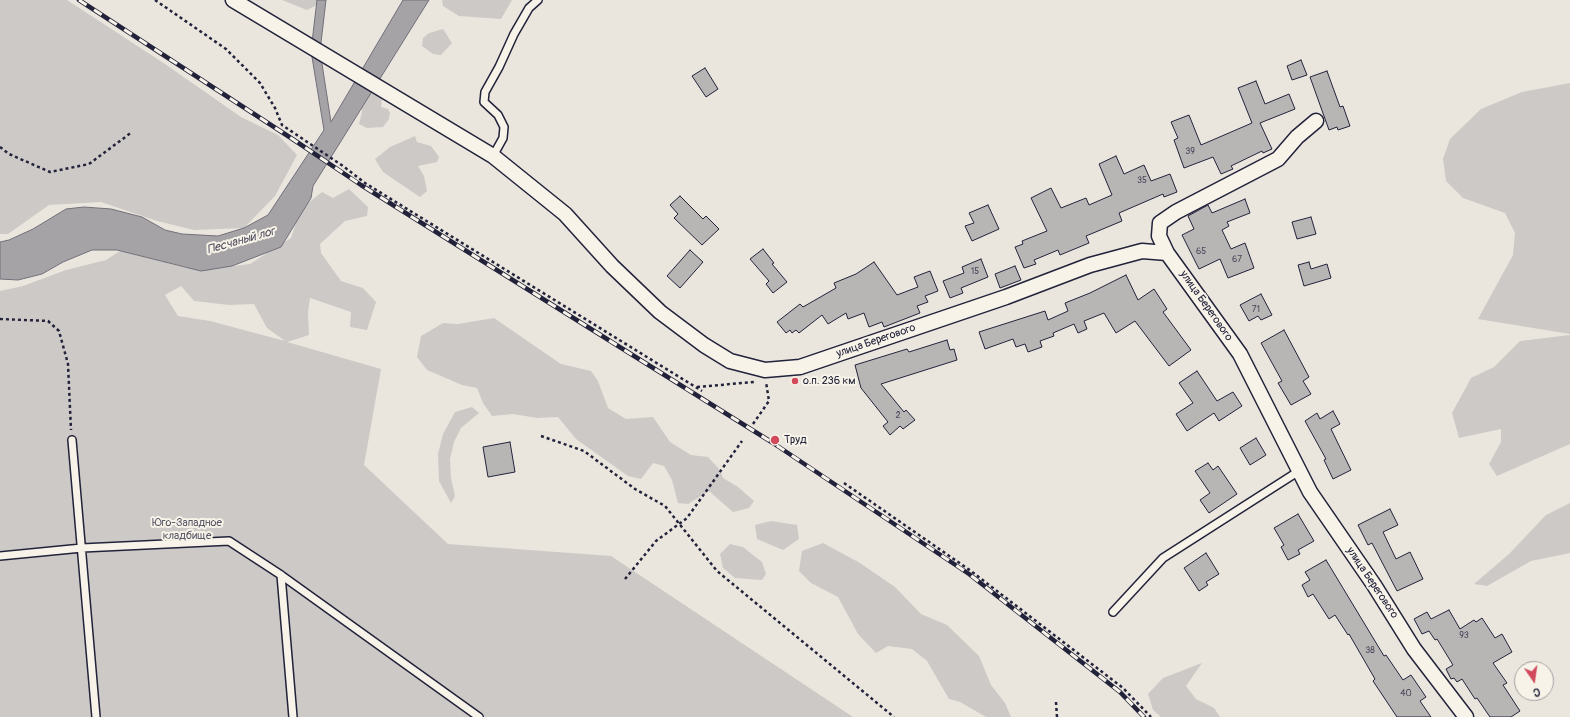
<!DOCTYPE html>
<html>
<head>
<meta charset="utf-8">
<style>
	body { margin:0 }
	#map { position:relative; width:1570px; height:717px; overflow:hidden; background:#eae6de; font-family:Pangolin,sans-serif }
	canvas { display:block }
	.north { position:absolute; left:1514px; top:661px; width:40px; height:40px; box-sizing:border-box; background:#f7f3e8; border:1px solid #a29fa3; border-radius:50%; rotate:167deg; font-size:11px; font-weight:700; line-height:16px; text-align:center; color:#22223b }
	.north::after { content:''; display:block; margin:auto; width:14px; height:18px; background:#d1495b; clip-path:polygon(50% 0,100% 100%,50% 72%,0 100%) }
</style>
</head>
<body>
<div id="map">
<canvas width="1570" height="717"></canvas>
<div class="north">С</div>
</div>
<script>
const c = document.querySelector('canvas').getContext('2d');
c.lineJoin = 'round';
function paint(path, color) { c.fillStyle = color; c.fill(path, 'evenodd'); }
const toPath = rows => new Path2D(rows.map(r => 'M' + r).join(''));
function stroke(path, color, width, dash) { c.strokeStyle = color; c.lineWidth = width; c.lineCap = dash ? 'butt' : 'round'; c.setLineDash(dash || []); c.stroke(path); }
function label(font, color, halo, rows, align = 'center') {
  c.font = font + ' Pangolin,sans-serif'; c.lineWidth = 4; c.setLineDash([]); c.textBaseline = 'middle'; c.strokeStyle = halo; c.fillStyle = color; for (const [text, x, y, turn = 0] of rows) {
    c.save(); c.translate(x, y); c.rotate((+turn || 0) * Math.PI / 180); c.textAlign = isNaN(turn) ? turn : align; if (halo) c.strokeText(text, 0, 0); c.fillText(text, 0, 0); c.restore();
  }
}
const green = toPath([
	[0,0,67,0,165,64,241,117,278,135,297,155,275,196,244,228,194,230,157,221,101,202,49,205,8,234,0,234],
	[282,0,327,0,307,10],
	[442,0,512,0,501,19,459,16,443,6],
	[443,29,452,43,441,55,433,54,422,46,423,38,429,33],
	[1570,83,1570,334,1478,319,1513,255,1515,233,1505,213,1463,198,1446,181,1443,159,1450,139,1481,109,1522,92],
	[377,91,382,99,381,107,388,109,390,113,389,119,383,127,367,128,359,124,362,112,361,103,366,94],
	[415,136,417,142,431,146,439,157,437,162,418,166,424,176,427,191,420,197,383,172,375,159,390,147],
	[349,189,368,207,367,216,345,221,320,244,321,253,341,281,363,288,376,302,367,330,350,327,351,312,310,298,308,313,309,335,287,342,381,369,364,465,448,544,611,556,853,717,0,717,0,291,23,286,66,270,106,260,120,251,187,268,218,268,250,264,291,238,297,220,307,204,322,192,333,198],
	[181,286,194,301,229,305,254,304,267,328,285,341,210,321,178,316,165,295],
	[494,318,561,364,591,371,598,381,608,408,626,419,653,417,670,442,691,455,708,457,720,470,723,478,738,487,754,501,749,508,733,512,709,491,688,504,678,503,672,480,664,466,653,463,641,479,628,476,576,439,558,417,537,418,513,414,492,416,483,403,477,388,462,385,427,370,417,357,421,336,443,323,458,324],
	[1570,335,1570,444,1497,476,1489,464,1501,442,1501,429,1459,438,1452,413,1471,378,1494,367,1520,341],
	[472,407,479,413,461,428,454,442,450,459,451,478,455,496,451,503,439,481,438,454,443,434,455,412],
	[1570,503,1570,553,1531,561,1487,586,1474,584,1509,554,1546,515],
	[771,521,797,525,799,539,783,550,757,539,755,525],
	[823,543,860,563,895,587,921,614,947,625,979,656,991,685,1005,703,1011,717,986,717,960,702,949,699,927,661,912,649,888,646,876,653,858,634,838,597,811,583,799,571,802,551],
	[730,544,743,547,762,562,766,574,762,580,735,578,723,568,720,554],
	[1202,663,1186,686,1196,699,1214,708,1220,717,1161,717,1153,710,1148,694,1163,678]
]);
const water = toPath([
	[317,0,326,0,320,51,331,122,403,0,429,0,313,186,311,198,281,247,232,266,201,271,117,250,92,250,63,262,42,274,18,280,0,279,0,242,9,240,33,229,66,209,84,207,111,209,142,217,165,230,182,234,218,236,244,228,268,215,324,130,311,51,317,0]
]);
const building = toPath([
	[1301,60,1307,75,1292,80,1287,66,1301,60],
	[705,68,718,89,706,97,692,76,705,68],
	[1327,71,1340,107,1343,106,1350,126,1338,130,1337,127,1329,130,1310,77,1327,71],
	[1256,81,1265,104,1289,94,1295,109,1260,123,1272,149,1263,153,1262,151,1231,166,1233,169,1221,174,1213,157,1184,168,1174,140,1178,138,1171,122,1189,115,1201,145,1252,123,1238,88,1256,81],
	[1116,156,1124,174,1144,165,1151,181,1170,174,1177,192,1164,197,1163,194,1119,213,1122,221,1086,236,1089,243,1060,255,1058,250,1034,260,1036,264,1024,268,1015,247,1023,244,1022,241,1047,231,1031,198,1051,188,1061,208,1086,198,1089,205,1112,195,1099,164,1116,156],
	[680,196,703,219,706,216,719,229,702,245,674,218,678,214,670,205,680,196],
	[1245,199,1250,213,1227,222,1229,226,1222,230,1231,249,1245,243,1254,268,1228,278,1220,259,1199,269,1182,235,1194,229,1188,216,1208,205,1212,213,1245,199],
	[988,205,999,229,972,241,965,226,974,223,969,213,988,205],
	[1311,217,1316,234,1297,239,1292,222,1311,217],
	[763,249,774,263,772,264,787,282,773,293,766,284,769,281,750,259,763,249],
	[690,250,703,262,680,288,667,276,690,250],
	[981,259,988,277,961,288,963,293,950,298,943,281,964,273,962,267,981,259],
	[874,262,897,295,918,287,914,277,930,271,938,291,925,296,928,302,917,306,920,313,884,327,882,322,869,327,864,313,848,319,846,313,828,324,822,315,799,333,796,330,792,333,790,330,786,333,777,322,800,304,803,307,836,288,834,283,856,274,874,262],
	[1309,262,1311,269,1327,264,1331,278,1304,286,1298,265,1309,262],
	[1015,266,1021,280,1000,288,995,274,1015,266],
	[1126,275,1138,300,1154,289,1167,309,1163,312,1191,350,1169,366,1135,321,1116,333,1104,313,1084,321,1087,329,1078,333,1074,324,1053,333,1054,336,1040,341,1042,347,1028,352,1025,344,1016,347,1013,339,985,349,979,332,1045,311,1048,320,1068,311,1065,303,1090,293,1126,275],
	[1261,294,1272,315,1261,320,1258,316,1249,321,1240,305,1261,294],
	[1284,330,1309,377,1303,381,1311,394,1291,405,1278,383,1282,381,1261,343,1284,330],
	[947,340,950,350,954,349,957,360,881,384,904,412,906,410,915,420,903,429,900,426,890,435,883,426,888,422,861,388,855,365,907,349,909,352,947,340],
	[1197,371,1217,401,1233,392,1242,406,1219,421,1214,413,1187,431,1176,414,1193,403,1179,383,1197,371],
	[1333,411,1340,424,1331,429,1351,470,1333,479,1324,460,1326,459,1305,421,1317,413,1320,419,1333,411],
	[1256,438,1266,455,1250,465,1240,448,1256,438],
	[510,442,515,472,488,477,483,447,510,442],
	[1208,463,1213,470,1218,466,1237,494,1209,513,1200,500,1210,493,1195,471,1208,463],
	[1390,509,1398,525,1383,532,1396,559,1410,552,1423,579,1397,591,1372,543,1368,545,1358,525,1390,509],
	[1298,514,1314,541,1298,550,1300,554,1288,560,1281,547,1284,545,1274,528,1298,514],
	[1206,553,1219,574,1206,582,1208,585,1199,591,1184,568,1206,553],
	[1326,560,1384,656,1386,655,1403,680,1411,675,1426,697,1420,701,1431,717,1397,717,1373,681,1375,679,1349,634,1348,635,1335,615,1329,619,1313,594,1308,597,1302,585,1310,580,1305,572,1326,560],
	[1449,610,1460,629,1474,620,1476,622,1482,618,1495,638,1502,634,1512,652,1493,663,1507,683,1503,685,1520,711,1511,717,1490,717,1477,698,1475,699,1462,679,1457,682,1454,678,1451,679,1446,669,1453,665,1437,639,1435,640,1429,631,1422,634,1414,619,1427,612,1431,619,1449,610]
]);
const path = toPath([
	[155,0,226,49,260,83,275,108,282,125,343,166,365,183,702,391],
	[0,147,9,154,50,172,89,164,132,132],
	[0,319,48,321,59,331,68,364,71,430],
	[697,387,754,382],
	[753,424,769,401,766,382],
	[541,436,584,451,635,489,665,506,717,571,894,717],
	[844,483,971,571,1123,688,1151,717],
	[625,579,656,541,687,518,742,441],
	[1056,702,1057,717]
]);
const lane = toPath([
	[493,156,503,138,504,127,498,115,484,102,485,92,499,67,514,34,529,8,538,0],
	[72,440,96,717],
	[0,556,82,548,229,541,281,575,479,717],
	[281,575,293,717],
	[1113,612,1163,558,1299,471]
]);
const street = toPath([
	[233,0,493,156,565,214,612,266,660,312,704,345,730,361,765,370,800,367,1006,297,1090,265,1142,251,1167,253,1240,354,1310,492,1374,585,1414,649,1466,717],
	[1167,253,1159,236,1160,223,1176,212,1278,159,1297,137,1316,121]
]);
const rail = toPath([
	[79,0,294,140,361,185,773,443,969,574,1120,692,1144,717]
]);
const markers = [
	[795,381,4,"#d1495b"],
	[775,440,5,"#d1495b"]
];
const numberNames = [
	["39",1190,152],
	["35",1142,181],
	["65",1201,252],
	["67",1237,260],
	["15",975,272],
	["71",1256,310],
	["2",898,416],
	["93",1464,636],
	["38",1370,651],
	["40",1406,694]
];
const streetNames = [
	["улица Берегового",1206,306,55],
	["улица Берегового",876,341,-19],
	["улица Берегового",1372,583,56]
];
const poiNames = [
	["о.п. 236 км",803,381],
	["Труд",784,440]
];
const parkNames = [
	["Юго-Западное",187,523],
	["кладбище",187,536]
];
const waterNames = [
	["Песчаный лог",241,241,-16]
];
paint(green, '#cdc9c6');
paint(water, '#a6a3a6');
stroke(water, '#716f7b', 1);
paint(building, '#b8b6b5');
stroke(building, '#22223b', 1);
stroke(lane, '#22223b', 10);
stroke(street, '#22223b', 17);
stroke(path, '#22223b', 2.5, [3, 3]);
stroke(lane, '#f7f3e8', 7);
stroke(street, '#f7f3e8', 14);
stroke(rail, '#22223b', 4.5);
stroke(rail, '#f7f3e8', 3, [9]);
for (const [x, y, r, color] of markers) { const dot = new Path2D(); dot.arc(x, y, r, 0, 2 * Math.PI); c.fillStyle = color; c.fill(dot); stroke(dot, '#f7f3e8', 1.5); }
label('9px', '#48475a', null, numberNames);
label('11px', '#22223b', '#f7f3e8', streetNames);
label('11px', '#22223b', '#f7f3e8', poiNames, 'left');
label('11px', '#555465', '#f7f3e8', parkNames);
label('italic 12px', '#504f60', '#f7f3e8', waterNames);
</script>
</body>
</html>
